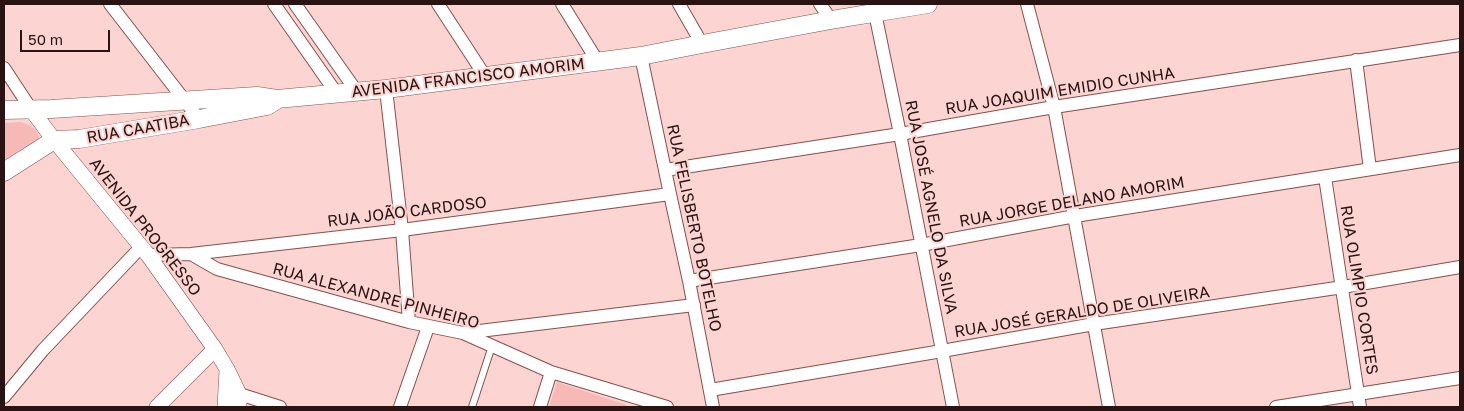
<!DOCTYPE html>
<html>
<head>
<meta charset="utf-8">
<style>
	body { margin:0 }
	#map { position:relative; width:1464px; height:411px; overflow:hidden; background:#fcd4d1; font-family:"Golos Text",sans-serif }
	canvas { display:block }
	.frame { position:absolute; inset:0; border:5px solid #2a1313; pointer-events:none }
	.scale { position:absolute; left:20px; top:30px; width:90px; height:22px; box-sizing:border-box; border:2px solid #2a1313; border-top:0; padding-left:6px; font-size:15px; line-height:18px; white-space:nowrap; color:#2a1313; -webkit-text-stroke:4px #fcd4d1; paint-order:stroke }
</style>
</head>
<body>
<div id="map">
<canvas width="1464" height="411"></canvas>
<div class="frame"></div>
<div class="scale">50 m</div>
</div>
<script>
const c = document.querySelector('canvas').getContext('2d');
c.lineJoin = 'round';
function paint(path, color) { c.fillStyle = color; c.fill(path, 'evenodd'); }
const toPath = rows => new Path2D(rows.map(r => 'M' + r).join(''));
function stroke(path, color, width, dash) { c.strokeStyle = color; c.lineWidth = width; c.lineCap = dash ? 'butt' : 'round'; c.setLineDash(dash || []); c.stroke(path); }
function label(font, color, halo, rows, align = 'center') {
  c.font = font + ' "Golos Text",sans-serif'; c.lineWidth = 4; c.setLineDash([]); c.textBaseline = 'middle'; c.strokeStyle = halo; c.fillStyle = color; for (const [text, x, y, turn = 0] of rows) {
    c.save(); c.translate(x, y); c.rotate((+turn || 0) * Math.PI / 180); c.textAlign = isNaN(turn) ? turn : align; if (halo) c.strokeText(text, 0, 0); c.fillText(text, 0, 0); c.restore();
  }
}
const green = toPath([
	[21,122,29,125,36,130,40,140,4,166,4,123],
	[557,382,627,405,625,407,549,407]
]);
const service = toPath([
	[472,407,492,346]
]);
const minor = toPath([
	[110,4,199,119],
	[274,4,337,94],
	[295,4,357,92],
	[438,4,485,76],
	[562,4,598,62],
	[679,4,702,44],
	[820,4,831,20],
	[1027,4,1054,107,1109,407],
	[875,13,900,134,953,407],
	[641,56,670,194,689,281,713,407],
	[1356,60,1370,169],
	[4,68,31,109],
	[386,89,402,230,409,322],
	[665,170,900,134,1054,107,1460,45],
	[1325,177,1360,407],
	[191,254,217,269,409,322,463,333,551,372,667,407],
	[148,255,191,254,402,230,670,194],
	[689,281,921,245,1075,216,1460,155],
	[463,333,694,305],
	[710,390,942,351,1094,324,1343,287,1460,267],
	[230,391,280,407],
	[4,397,43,350,141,247],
	[400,407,428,327],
	[540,407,551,372],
	[1276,407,1460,378]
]);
const tertiary = toPath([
	[31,109,54,140,148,255,215,349,227,369,239,394,239,407],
	[157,407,215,349],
	[225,407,227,370]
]);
const secondary = toPath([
	[4,110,51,109,257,96,277,99,386,89,641,56,702,44,831,20,928,4],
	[4,172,54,140,79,139,199,119,267,106,275,101]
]);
const streetNames = [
	["AVENIDA FRANCISCO AMORIM",468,78,-7],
	["RUA JOAQUIM EMIDIO CUNHA",1060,91,-9],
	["RUA CAATIBA",138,129,-10],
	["RUA JORGE DELANO AMORIM",1072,202,-10],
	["RUA JOSÉ AGNELO DA SILVA",931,207,79],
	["RUA JOÃO CARDOSO",407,212,-7],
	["AVENIDA PROGRESSO",145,227,52],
	["RUA FELISBERTO BOTELHO",694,228,78],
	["RUA OLIMPIO CORTES",1359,290,81],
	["RUA ALEXANDRE PINHEIRO",376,296,15],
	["RUA JOSÉ GERALDO DE OLIVEIRA",1082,312,-9]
];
paint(green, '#f7b9b5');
stroke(service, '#874f4d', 8);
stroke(minor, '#874f4d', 14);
stroke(tertiary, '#874f4d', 16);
stroke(secondary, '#874f4d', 19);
stroke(service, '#fff', 6);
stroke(minor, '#fff', 12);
stroke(tertiary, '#fff', 15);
stroke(secondary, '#fff', 18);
label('16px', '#2a1313', '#fcd4d1', streetNames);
</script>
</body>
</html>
